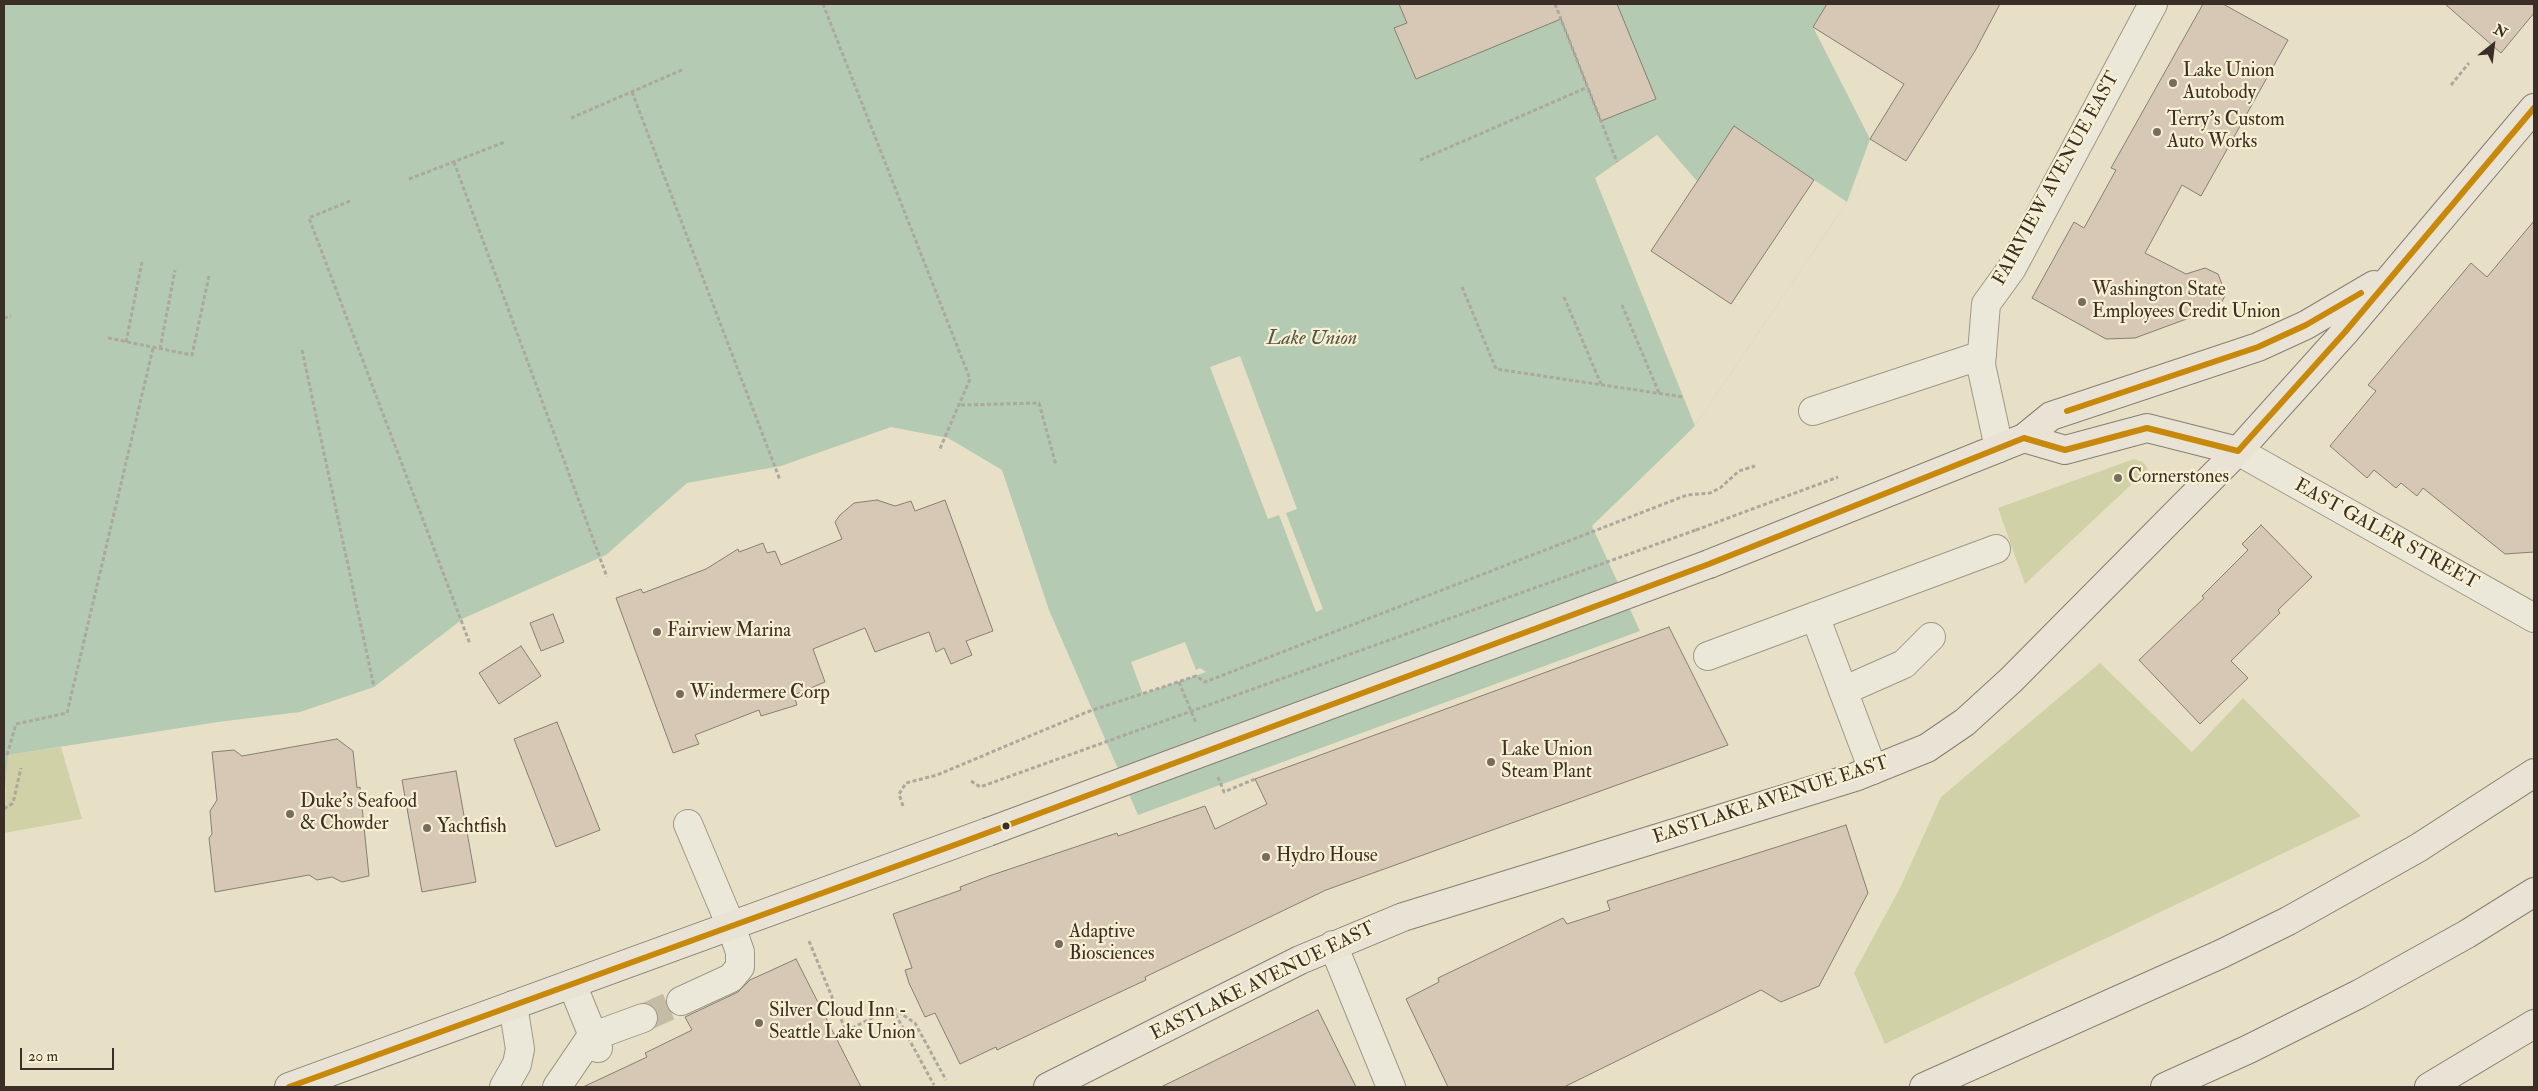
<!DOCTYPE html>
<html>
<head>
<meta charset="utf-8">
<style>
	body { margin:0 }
	#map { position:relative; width:2538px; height:1091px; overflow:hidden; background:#e8e0c6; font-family:"IM FELL Double Pica",serif }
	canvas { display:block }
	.frame { position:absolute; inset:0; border:5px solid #3b2e26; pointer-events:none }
	.north { position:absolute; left:2468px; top:20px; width:50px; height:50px; -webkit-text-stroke:4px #f8f0d2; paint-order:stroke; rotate:29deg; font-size:14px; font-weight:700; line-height:20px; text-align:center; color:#3b2e26 }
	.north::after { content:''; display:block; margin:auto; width:18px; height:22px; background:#3b2e26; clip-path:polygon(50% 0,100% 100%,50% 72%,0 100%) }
	.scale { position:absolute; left:20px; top:1048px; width:94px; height:22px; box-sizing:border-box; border:2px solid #3b2e26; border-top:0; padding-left:6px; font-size:15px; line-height:18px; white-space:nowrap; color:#3b2e26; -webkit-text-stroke:4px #f8f0d2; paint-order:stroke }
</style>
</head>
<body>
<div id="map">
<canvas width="2538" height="1091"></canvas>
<div class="frame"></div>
<div class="north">N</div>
<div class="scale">20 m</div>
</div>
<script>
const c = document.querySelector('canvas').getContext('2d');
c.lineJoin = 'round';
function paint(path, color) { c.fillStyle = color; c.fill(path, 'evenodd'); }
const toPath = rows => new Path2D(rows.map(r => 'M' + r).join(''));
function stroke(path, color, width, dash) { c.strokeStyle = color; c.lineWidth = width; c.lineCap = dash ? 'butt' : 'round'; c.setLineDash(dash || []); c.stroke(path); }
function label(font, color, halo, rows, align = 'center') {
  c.font = font + ' "IM FELL Double Pica",serif'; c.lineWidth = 4.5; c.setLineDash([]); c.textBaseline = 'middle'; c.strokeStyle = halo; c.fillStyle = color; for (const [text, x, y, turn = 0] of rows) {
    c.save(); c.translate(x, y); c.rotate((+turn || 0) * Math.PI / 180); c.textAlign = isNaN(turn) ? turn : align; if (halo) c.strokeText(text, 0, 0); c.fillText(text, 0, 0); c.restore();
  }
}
const green = toPath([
	[2134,459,2143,462,2148,469,2025,584,1998,508],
	[2100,663,2192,752,2243,698,2361,816,1885,1044,1854,973,1900,888,1941,797],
	[61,747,82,819,4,833,7,755]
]);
const water = toPath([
	[4,4,1974,4,1847,202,1695,426,1592,526,1640,631,1138,815,1049,610,1002,470,948,438,891,427,781,466,687,483,606,555,464,618,374,687,300,712,218,722,8,755,4,803]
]);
const pier = toPath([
	[1827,4,1886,4,1950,43,1847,202,1695,426,1595,178,1657,135,1697,181,1734,126,1847,202,1870,139,1813,27],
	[1240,356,1297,509,1286,513,1323,609,1316,612,1279,515,1268,519,1210,367],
	[1185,642,1196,670,1200,668,1206,672,1143,694,1131,662]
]);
const building = toPath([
	[1399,4,1617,4,1656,99,1601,121,1561,19,1416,79,1394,28,1407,23,1399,4],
	[1827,4,2000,4,1975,51,1906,161,1870,139,1904,84,1813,27,1827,4],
	[2203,4,2223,4,2288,40,2201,196,2182,185,2145,253,2186,274,2205,268,2218,274,2226,294,2219,307,2135,338,2106,339,2032,298,2074,222,2084,228,2116,170,2111,168,2203,4],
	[2445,4,2534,4,2534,13,2501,53,2445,4],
	[1734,126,1814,180,1731,304,1651,251,1734,126],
	[2534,221,2534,552,2505,554,2423,488,2417,496,2401,483,2396,488,2374,470,2367,478,2330,446,2376,391,2368,385,2471,263,2487,277,2534,221],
	[877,500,895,506,911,501,915,511,945,500,993,631,966,641,972,655,951,664,944,648,936,652,929,632,875,652,865,628,813,649,825,682,794,695,797,705,761,716,759,710,695,735,699,744,673,753,616,598,641,589,643,593,706,569,738,549,739,552,763,543,767,553,775,551,781,565,842,539,835,522,840,515,854,503,877,500],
	[2261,525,2312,577,2278,610,2280,613,2231,661,2248,678,2200,724,2139,660,2204,598,2202,596,2248,550,2242,544,2261,525],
	[553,614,564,642,541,651,530,623,553,614],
	[1669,627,1728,745,1326,890,1145,977,1146,980,1118,993,997,1050,996,1047,960,1064,935,1013,925,1017,909,983,905,970,912,968,893,914,961,890,960,887,989,876,1117,833,1118,836,1205,806,1215,829,1267,804,1255,779,1669,627],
	[521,646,541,676,499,704,479,673,521,646],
	[557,722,600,830,556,847,514,739,557,722],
	[337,739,353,751,357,788,360,787,369,876,342,882,332,877,317,880,309,875,215,892,209,838,212,834,210,811,217,800,212,752,234,750,242,756,337,739],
	[456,771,476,882,422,892,402,780,456,771],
	[1846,825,1868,893,1819,986,1781,1002,1761,990,1564,1087,1448,1087,1406,999,1439,982,1438,978,1563,918,1567,924,1610,910,1607,901,1846,825],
	[796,959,861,1087,583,1087,647,1057,645,1053,692,1030,685,1017,738,992,750,980,796,959],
	[1318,1010,1356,1087,1161,1087,1318,1010]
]);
const minorTunnel = toPath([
	[643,1018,681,1001]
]);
const path = toPath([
	[823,4,970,379,939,451],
	[1555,4,1617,162],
	[2451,85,2469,63],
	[632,92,780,480],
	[571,118,682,70],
	[1420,160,1588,87],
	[454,162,607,577],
	[409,179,505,142],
	[350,201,309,218,470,644],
	[1462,287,1496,369,1683,397],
	[1564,297,1601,384],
	[1622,305,1659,393],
	[4,318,11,316],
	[108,338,192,355,209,276],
	[126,342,142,262],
	[160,349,175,270],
	[302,350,374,687],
	[961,405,1039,403,1056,465],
	[1696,530,1838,477],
	[1179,682,1196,723],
	[7,755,16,724,67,713,153,348],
	[1218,777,1224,792,1255,779],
	[903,806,899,794,906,783,937,775,1087,712,1196,676,1205,682,1687,495,1710,493,1720,488,1739,471,1755,466],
	[4,809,13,803,21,768],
	[809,941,846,1031,892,1008,934,1085],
	[893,1008,915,1023,946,1080]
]);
const minor = toPath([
	[1813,411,1982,355],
	[1999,448,1981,365,1986,304,2012,268,2153,4],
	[2238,451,2534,618],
	[1815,616,1873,770],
	[1708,656,1996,549],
	[1843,691,1904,664,1931,637],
	[1333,945,1391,1087],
	[572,984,598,1048],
	[681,1001,731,978,740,967,740,952,731,926,688,824],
	[504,1087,517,1064,520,1049,513,1005],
	[557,1087,591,1037,643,1018]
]);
const major = toPath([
	[2024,438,2065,450,2147,428,2238,451],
	[1709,564,2024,438,2051,416,2258,347,2306,325,2374,285],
	[289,1087,988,832],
	[1048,1087,1300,960,1403,917,1855,777,1927,748,1965,722,2011,680,2238,451,2345,332,2534,108]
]);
const highway = toPath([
	[1924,1087,2221,954,2288,921,2418,848,2534,773],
	[2165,1087,2249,1049,2359,994,2467,934,2534,892],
	[2429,1087,2534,1024]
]);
const pathBridge = toPath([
	[971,781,980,787,1696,530]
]);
const majorBridge = toPath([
	[988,832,1709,564]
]);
const bus1 = toPath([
	[2067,411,2258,347,2306,325,2361,293],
	[289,1087,960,843,1709,564,2024,438,2065,450,2147,428,2238,451,2345,332,2534,108]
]);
const markers = [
	[2173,83,5,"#786c5e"],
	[2157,132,5,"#786c5e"],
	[2082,302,5,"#786c5e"],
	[2118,478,5,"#786c5e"],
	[657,632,5,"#786c5e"],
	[680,694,5,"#786c5e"],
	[1491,762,5,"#786c5e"],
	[290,814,5,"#786c5e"],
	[1006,826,4.5,"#3b2e26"],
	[427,828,5,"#786c5e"],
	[1266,857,5,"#786c5e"],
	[1059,944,5,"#786c5e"],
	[759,1023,5,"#786c5e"]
];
const poiNames = [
	["Lake Union",2183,72],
	["Autobody",2183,94],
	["Terry's Custom",2167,121],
	["Auto Works",2167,143],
	["Washington State",2092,291],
	["Employees Credit Union",2092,313],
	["Cornerstones",2128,478],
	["Fairview Marina",667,632],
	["Windermere Corp",690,694],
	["Lake Union",1501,751],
	["Steam Plant",1501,773],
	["Duke’s Seafood",300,803],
	["& Chowder",300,825],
	["Yachtfish",437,828],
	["Hydro House",1276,857],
	["Adaptive",1069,933],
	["Biosciences",1069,955],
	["Silver Cloud Inn -",769,1012],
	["Seattle Lake Union",769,1034]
];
const streetNames = [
	["FAIRVIEW AVENUE EAST",2057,179,-61],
	["EAST GALER STREET",2386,535,29],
	["EASTLAKE AVENUE EAST",1771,801,-18],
	["EASTLAKE AVENUE EAST",1263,982,-26]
];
const waterNames = [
	["Lake Union",1312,340]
];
paint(green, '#d1d1a7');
paint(water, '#b4cab3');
paint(pier, '#e8e0c6');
paint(building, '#d6c8b4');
stroke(building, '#857f72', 1);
stroke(minorTunnel, '#c5bca6', 28, [28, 14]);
stroke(minor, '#9d9788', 30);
stroke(major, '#857f72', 30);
stroke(highway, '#857f72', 30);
stroke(path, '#aca89e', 3, [4, 2.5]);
stroke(minor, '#ebe8da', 28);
stroke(major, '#e8e3d4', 28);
stroke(highway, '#e8e3d4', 28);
stroke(majorBridge, '#857f72', 30, []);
stroke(pathBridge, '#aca89e', 3, [4, 2.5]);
stroke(majorBridge, '#e8e3d4', 28);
stroke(bus1, '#c8880a', 6);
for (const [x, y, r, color] of markers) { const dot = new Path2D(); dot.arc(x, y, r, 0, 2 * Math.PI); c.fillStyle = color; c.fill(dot); stroke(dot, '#f8f0d2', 2); }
label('19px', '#3b2e26', '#f8f0d2', poiNames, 'left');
label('19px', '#3b2e26', '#f8f0d2', streetNames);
label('italic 20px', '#545347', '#f8f0d2', waterNames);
</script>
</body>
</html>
